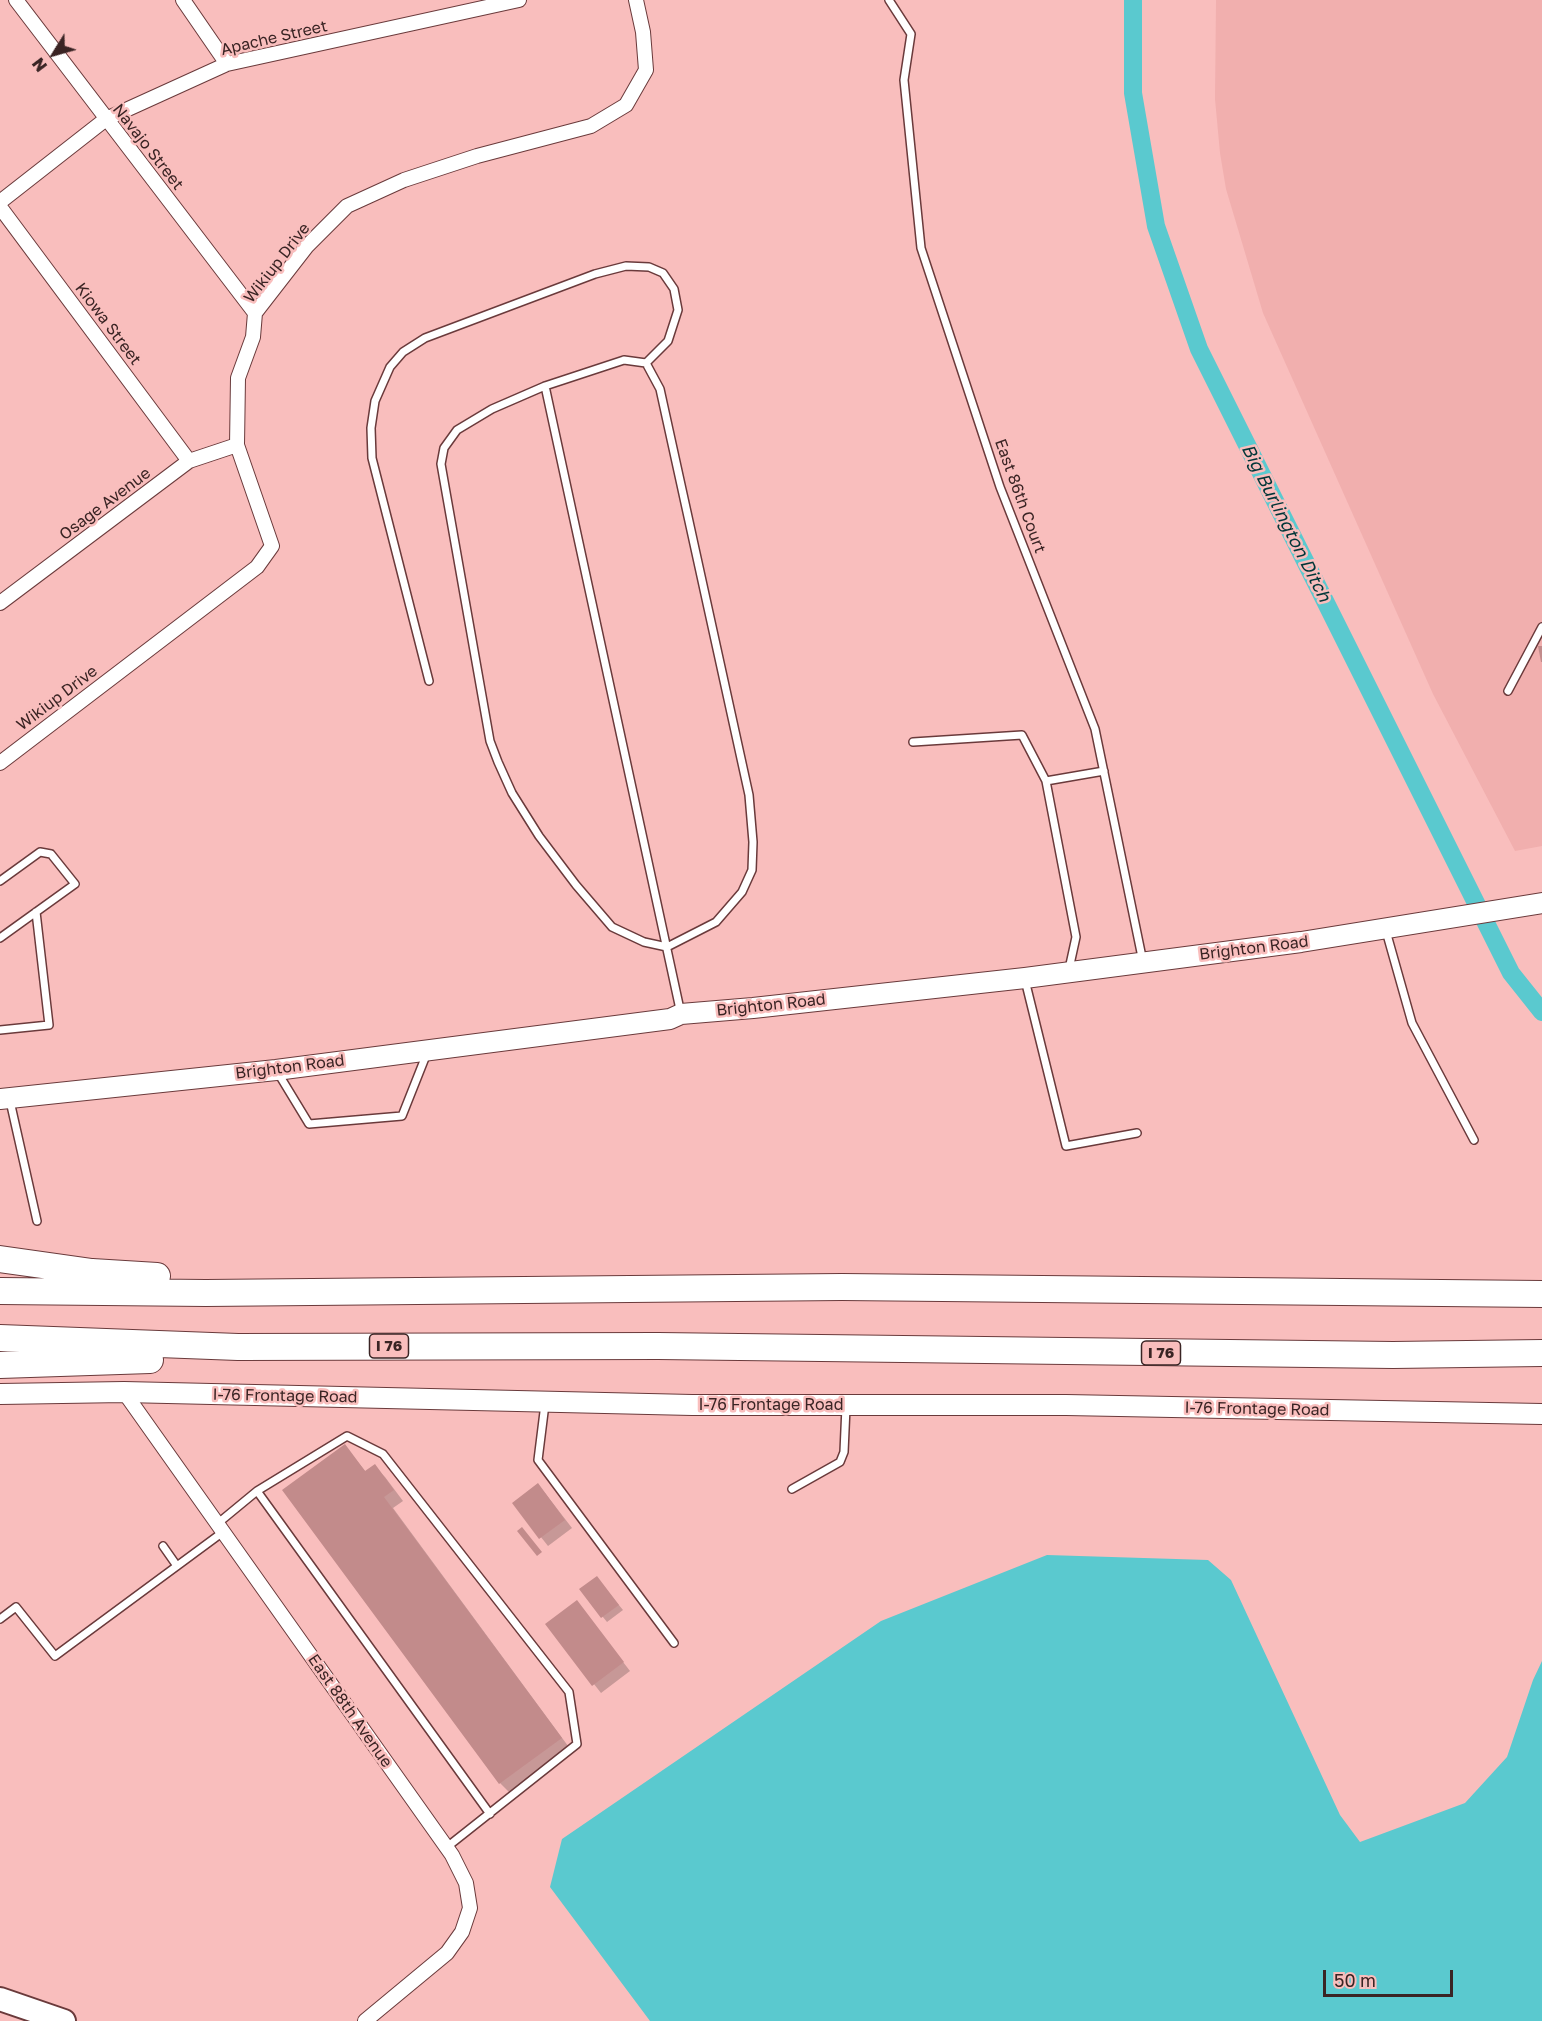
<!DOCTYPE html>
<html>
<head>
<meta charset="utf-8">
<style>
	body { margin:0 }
	#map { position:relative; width:1542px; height:2021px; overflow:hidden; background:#f9bebd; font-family:"Golos Text",sans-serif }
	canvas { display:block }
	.north { position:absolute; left:24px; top:24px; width:60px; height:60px; -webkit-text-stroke:4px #f9bebd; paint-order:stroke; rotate:233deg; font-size:16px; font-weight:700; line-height:24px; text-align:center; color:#3a2424 }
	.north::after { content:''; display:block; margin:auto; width:21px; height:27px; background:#3a2424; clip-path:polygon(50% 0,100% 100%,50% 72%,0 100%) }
	.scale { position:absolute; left:1323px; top:1970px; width:130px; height:27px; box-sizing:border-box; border:3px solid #3a2424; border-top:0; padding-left:8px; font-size:18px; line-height:21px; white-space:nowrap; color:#3a2424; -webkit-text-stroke:4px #f9bebd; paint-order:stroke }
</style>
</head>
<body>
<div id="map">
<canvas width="1542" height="2021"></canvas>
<div class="north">N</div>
<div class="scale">50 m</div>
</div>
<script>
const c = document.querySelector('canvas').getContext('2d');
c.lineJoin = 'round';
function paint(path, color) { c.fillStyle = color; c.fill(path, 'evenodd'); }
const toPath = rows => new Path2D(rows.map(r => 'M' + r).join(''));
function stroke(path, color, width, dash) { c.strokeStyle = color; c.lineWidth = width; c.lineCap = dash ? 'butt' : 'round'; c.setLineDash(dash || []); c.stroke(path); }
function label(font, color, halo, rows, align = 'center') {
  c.font = font + ' "Golos Text",sans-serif'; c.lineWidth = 5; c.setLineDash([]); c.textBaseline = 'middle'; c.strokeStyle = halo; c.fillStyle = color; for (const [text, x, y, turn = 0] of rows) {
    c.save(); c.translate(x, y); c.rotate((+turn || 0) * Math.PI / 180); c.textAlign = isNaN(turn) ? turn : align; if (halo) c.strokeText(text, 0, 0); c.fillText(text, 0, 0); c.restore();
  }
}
const built = toPath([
	[1216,0,1542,0,1542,846,1515,851,1433,694,1263,313,1226,189,1220,153,1215,99]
]);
const water = toPath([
	[1047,1555,1208,1560,1231,1580,1340,1815,1360,1842,1465,1803,1507,1757,1533,1680,1542,1661,1542,2021,650,2021,550,1887,562,1839,881,1621]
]);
const shadow = toPath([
	[345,1446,366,1472,374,1466,385,1477,403,1501,393,1508,571,1750,511,1794,500,1783,284,1491],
	[545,1493,572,1528,548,1546,514,1503],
	[601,1583,623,1610,607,1622,581,1590],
	[577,1602,630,1671,601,1693,547,1624]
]);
const canal = toPath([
	[1133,0,1133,93,1156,226,1199,349,1511,973,1542,1012]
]);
const building = toPath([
	[1538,646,1542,646,1542,662,1541,662],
	[345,1444,365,1471,375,1464,394,1490,384,1497,562,1738,499,1784,282,1490],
	[538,1483,565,1520,539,1539,512,1503],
	[522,1527,542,1552,537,1556,517,1531],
	[597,1576,619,1605,601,1618,579,1589],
	[577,1600,624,1662,592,1686,545,1624]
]);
const lane = toPath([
	[889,0,911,34,904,80,921,248,1000,487,1095,729,1143,962],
	[624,360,646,363,660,389,749,795,753,842,752,870,742,892,716,922,667,947,644,942,612,927,576,885,539,836,512,793,498,762,490,741,441,464,444,448,457,430,492,409,545,386,624,360],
	[545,386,681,1014],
	[429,681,372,458,371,428,375,401,390,367,403,352,425,338,595,274,626,266,649,267,663,273,674,289,678,310,668,341,646,363],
	[1508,691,1542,627],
	[913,742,1022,735,1046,781],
	[0,881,40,852,51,854,75,884,0,938],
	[1386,931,1412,1023,1474,1140],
	[1069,969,1076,937,1046,781,1104,771],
	[1025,980,1066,1146,1137,1133],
	[0,1030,49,1025,36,912],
	[278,1073,309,1124,402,1116,427,1053],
	[10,1101,37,1221],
	[545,1404,538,1460,674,1643],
	[792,1489,840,1462,844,1452,846,1407],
	[257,1491,347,1436,383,1454,569,1692,577,1744,447,1847],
	[217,1524,257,1491,490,1814],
	[163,1546,177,1566],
	[0,1619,16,1607,55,1656,223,1532]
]);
const street = toPath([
	[16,0,255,313],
	[183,0,227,64],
	[0,202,106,119,227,64,519,0],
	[0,207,189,461],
	[0,603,189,461,237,445],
	[0,763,257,567,272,546,237,445,238,378,253,337,255,313,307,246,347,206,404,180,477,156,591,126,626,105,646,70,643,32,636,0],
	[124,1392,452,1855,466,1883,470,1908,462,1932,447,1953,365,2021]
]);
const secondary = toPath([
	[0,1099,276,1070,670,1019,681,1014,753,1008,1025,978,1301,942,1542,903],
	[0,1394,124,1392,692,1405,1066,1405,1542,1414]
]);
const primary = toPath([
	[0,1999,64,2021]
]);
const highway = toPath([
	[0,1259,92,1272,157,1276],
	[0,1291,206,1293,842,1287,1542,1294],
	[0,1338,238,1347,658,1346,1393,1355,1542,1353],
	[0,1365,150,1360]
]);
const shields = [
	[389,1346,39],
	[1161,1353,39]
];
const shieldNames = [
	["I 76",389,1346],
	["I 76",1161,1353]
];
const streetNames = [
	["Apache Street",274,38,-13],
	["Navajo Street",148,147,52],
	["Wikiup Drive",277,263,-52],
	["Kiowa Street",108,324,53],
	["East 86th Court",1020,496,70],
	["Osage Avenue",105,504,-37],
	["Wikiup Drive",57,698,-37],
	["Brighton Road",1254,948,-7],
	["Brighton Road",771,1005,-6],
	["Brighton Road",290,1067,-7],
	["I-76 Frontage Road",285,1396,1],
	["I-76 Frontage Road",771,1405],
	["I-76 Frontage Road",1257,1409,1],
	["East 88th Avenue",350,1711,55]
];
const waterNames = [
	["Big Burlington Ditch",1286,523,63]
];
paint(built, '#f1afae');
paint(water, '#5ac9cf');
paint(shadow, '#0003');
stroke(canal, '#5ac9cf', 18);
paint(building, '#c28b8b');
stroke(lane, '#6a3a3b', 10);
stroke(street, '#6a3a3b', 16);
stroke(secondary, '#6a3a3b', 22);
stroke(primary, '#6a3a3b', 26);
stroke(highway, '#6a3a3b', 28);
stroke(lane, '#fff', 7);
stroke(street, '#fff', 14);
stroke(secondary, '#fff', 20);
stroke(primary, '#fff', 22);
stroke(highway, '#fff', 26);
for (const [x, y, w] of shields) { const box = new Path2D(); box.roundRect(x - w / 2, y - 12, w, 24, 4.5); c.fillStyle = '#f9bebd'; c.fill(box); stroke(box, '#3a2424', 1.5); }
label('bold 15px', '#3a2424', null, shieldNames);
label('16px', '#3a2424', '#f9bebd', streetNames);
label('italic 18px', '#003638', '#f9bebd', waterNames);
</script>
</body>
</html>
